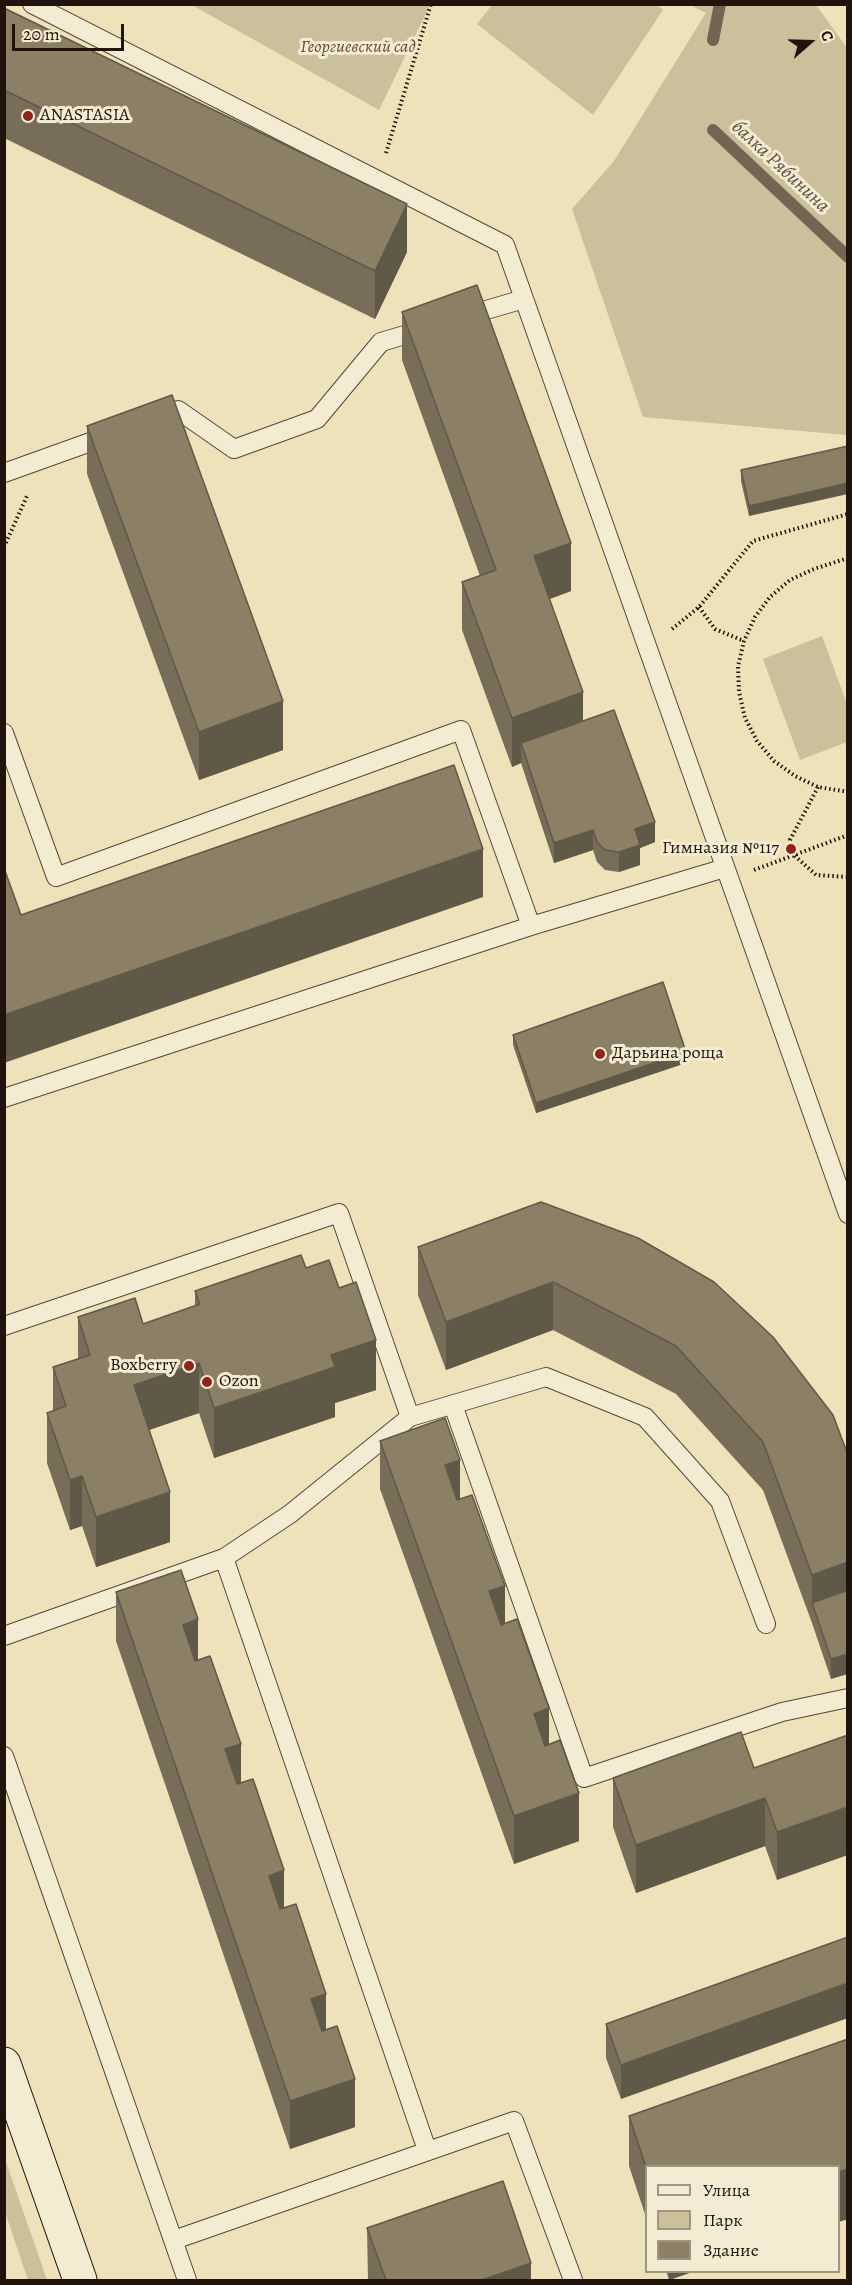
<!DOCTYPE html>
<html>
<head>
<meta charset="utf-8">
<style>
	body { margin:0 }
	#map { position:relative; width:852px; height:2285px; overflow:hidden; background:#eee2ba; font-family:Alegreya,serif }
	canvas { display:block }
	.frame { position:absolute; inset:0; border:6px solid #20130c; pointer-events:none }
	.legend { position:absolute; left:645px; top:2165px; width:195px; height:108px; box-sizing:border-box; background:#f4ecd2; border:2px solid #9f9583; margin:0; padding:8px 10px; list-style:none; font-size:18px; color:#20130c }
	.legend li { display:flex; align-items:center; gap:12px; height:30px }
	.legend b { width:30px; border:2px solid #9f9583 }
	.north { position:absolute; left:780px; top:12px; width:60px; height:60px; -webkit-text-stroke:4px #f4ecd2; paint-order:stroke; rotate:70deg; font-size:16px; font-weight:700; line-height:24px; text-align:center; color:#20130c }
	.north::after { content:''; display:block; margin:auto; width:21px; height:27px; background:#20130c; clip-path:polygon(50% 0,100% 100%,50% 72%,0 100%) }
	.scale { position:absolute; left:12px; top:24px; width:112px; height:27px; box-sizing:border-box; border:3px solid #20130c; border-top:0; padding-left:8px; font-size:18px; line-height:21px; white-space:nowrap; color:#20130c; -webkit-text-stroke:4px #f4ecd2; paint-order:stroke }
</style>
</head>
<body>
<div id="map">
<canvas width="852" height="2285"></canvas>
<div class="frame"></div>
<ul class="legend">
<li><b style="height:8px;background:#f4ecd2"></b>Улица</li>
<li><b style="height:16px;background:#cbbf9c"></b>Парк</li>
<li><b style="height:16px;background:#8b7f66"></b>Здание</li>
</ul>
<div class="north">С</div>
<div class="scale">20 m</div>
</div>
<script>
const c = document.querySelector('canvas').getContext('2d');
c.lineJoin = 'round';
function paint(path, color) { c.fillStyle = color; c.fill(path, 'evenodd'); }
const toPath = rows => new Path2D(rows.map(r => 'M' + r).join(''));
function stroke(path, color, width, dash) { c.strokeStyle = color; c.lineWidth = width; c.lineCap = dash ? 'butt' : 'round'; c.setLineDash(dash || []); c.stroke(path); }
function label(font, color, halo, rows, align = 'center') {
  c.font = font + ' Alegreya,serif'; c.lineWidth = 6; c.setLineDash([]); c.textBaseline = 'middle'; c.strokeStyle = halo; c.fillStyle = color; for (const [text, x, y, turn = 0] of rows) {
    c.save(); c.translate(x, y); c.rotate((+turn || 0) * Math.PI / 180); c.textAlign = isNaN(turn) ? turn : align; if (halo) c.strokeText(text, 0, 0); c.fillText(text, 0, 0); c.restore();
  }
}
const green = toPath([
	[192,5,430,4,430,5,379,110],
	[657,5,663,10,593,115,477,24,492,5],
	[690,5,816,5,847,48,847,435,643,417,572,209,614,161,706,13],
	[822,636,847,704,847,742,800,760,763,659],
	[5,2159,47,2280,28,2280,5,2212]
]);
const stream = toPath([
	[713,40,720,4],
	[713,130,848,257]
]);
const path = toPath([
	[386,153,431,4],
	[4,547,27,496],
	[848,558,814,569,790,580,770,597,755,617,744,641,738,666,739,692,745,718,757,741,774,761,795,776,818,787,848,792],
	[699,607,715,629,744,641],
	[672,629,699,607,753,541,848,514],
	[818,787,790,840,794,855,816,875,848,877],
	[754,870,848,835]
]);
const service = toPath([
	[32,4,505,245,848,1214],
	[462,317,524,299],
	[156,418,178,410,234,449,317,419,381,342,425,329],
	[4,473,110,435],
	[4,733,56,877,461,730,531,926],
	[4,1098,531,926,725,868],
	[4,1326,339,1213,410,1417],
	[453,1405,584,1778,782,1712,848,1698],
	[224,1558,290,1514,410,1417,546,1377,645,1417,720,1501,766,1624],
	[4,1636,224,1558,427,2150],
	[4,1756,187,2280],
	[174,2240,514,2121,573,2280]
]);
const secondary = toPath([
	[4,2064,80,2280]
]);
const wall = toPath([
	[4,8,407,252,375,319,4,138],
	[402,312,571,591,549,599,583,721,655,842,640,848,640,865,619,872,605,870,597,862,593,850,554,863,521,763,512,767,462,630,462,582,480,576,402,360],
	[87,426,283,750,199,780,87,474],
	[848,446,749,516,741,481,741,470],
	[513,1035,686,1063,536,1113,513,1045],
	[541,1202,833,1415,831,1679,812,1623,763,1490,676,1394,553,1330,446,1370,418,1295,418,1247],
	[306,1268,376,1390,335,1403,335,1417,214,1458,199,1413,149,1430,170,1542,96,1567,82,1526,70,1530,47,1463,47,1413,53,1411,53,1367,78,1359,78,1317,143,1324,195,1306,195,1291],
	[380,1441,460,1499,549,1745,579,1841,514,1864,380,1489],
	[116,1592,198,1660,326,2030,355,2127,290,2149,116,1641],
	[848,1735,777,1880,765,1846,636,1893,613,1827,613,1778,754,1768],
	[848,1937,621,2099,606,2058,606,2024],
	[848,2039,848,2219,838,2222,838,2166,646,2166,646,2217,629,2166,629,2116],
	[367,2228,531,2280,368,2280],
	[666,2271,695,2271,669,2280]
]);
const shadedWall = toPath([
	[407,204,407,252,375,319,375,271],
	[848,483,848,494,749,516,749,506],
	[571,543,571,591,534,605,534,556],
	[583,692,583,741,521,743,521,763,512,767,512,718],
	[283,701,283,750,199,780,199,732],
	[655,822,655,842,640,848,640,865,619,872,619,852,635,829],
	[593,830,593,850,554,863,554,843],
	[483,849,483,897,4,1063,4,1015],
	[686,1052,686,1063,536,1113,536,1103],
	[553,1282,553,1330,446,1370,446,1322],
	[376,1340,376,1390,335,1403,335,1417,214,1458,214,1408,331,1355],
	[199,1363,199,1413,134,1435,134,1385],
	[460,1460,460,1508,445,1465],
	[82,1476,82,1526,70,1530,70,1480],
	[170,1492,170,1542,96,1567,96,1517],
	[848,1562,848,1610,812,1603,812,1575],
	[505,1586,505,1634,489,1591],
	[198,1619,198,1668,183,1673,183,1625],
	[848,1654,848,1674,831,1679,831,1659],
	[549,1708,549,1756,534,1714],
	[241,1744,241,1792,225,1749],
	[579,1793,579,1841,514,1864,514,1816],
	[765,1798,765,1846,636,1893,636,1845],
	[848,1807,848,1855,777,1880,777,1832],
	[284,1870,284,1919,269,1876],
	[848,1983,848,2018,621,2099,621,2065],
	[326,1994,326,2042,311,1999],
	[355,2079,355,2127,290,2149,290,2101],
	[848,2169,848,2219,838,2222,838,2172],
	[531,2263,531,2280,482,2280],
	[669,2271,695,2271,669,2280]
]);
const building = toPath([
	[4,8,407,204,375,271,4,90,4,8],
	[477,285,571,543,534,556,583,692,512,718,462,582,496,570,402,312,477,285],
	[172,395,283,701,199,732,87,426,172,395],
	[848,446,848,483,749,506,741,470,848,446],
	[614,710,655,822,635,829,640,845,619,852,605,850,597,842,593,830,554,843,521,743,614,710],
	[454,765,483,849,4,1015,4,868,21,915,454,765],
	[663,982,686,1052,536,1103,513,1035,663,982],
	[541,1202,638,1238,714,1282,773,1337,833,1415,848,1455,848,1562,812,1575,763,1442,676,1346,553,1282,446,1322,418,1247,541,1202],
	[301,1255,306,1268,329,1260,339,1288,356,1282,376,1340,331,1355,335,1367,214,1408,199,1363,134,1385,170,1492,96,1517,82,1476,70,1480,47,1413,66,1406,53,1367,90,1355,78,1317,135,1298,143,1324,200,1304,195,1291,301,1255],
	[445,1418,460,1460,445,1465,457,1500,472,1495,505,1586,489,1591,501,1625,517,1619,549,1708,534,1714,545,1746,560,1740,579,1793,514,1816,380,1441,445,1418],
	[181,1570,198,1619,183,1625,195,1661,210,1656,241,1744,225,1749,237,1784,253,1779,284,1870,269,1876,280,1909,296,1904,326,1994,311,1999,322,2031,337,2026,355,2079,290,2101,116,1592,181,1570],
	[848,1590,848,1654,831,1659,812,1603,848,1590],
	[741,1732,754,1768,848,1735,848,1807,777,1832,765,1798,636,1845,613,1778,741,1732],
	[848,1937,848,1983,621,2065,606,2024,848,1937],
	[848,2039,848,2169,838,2172,838,2166,646,2167,629,2116,848,2039],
	[503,2181,531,2263,482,2280,386,2280,367,2228,503,2181]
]);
const markers = [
	[28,116,6,"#8f2418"],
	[791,849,6,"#8f2418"],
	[600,1054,6,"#8f2418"],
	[189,1366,6,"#8f2418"],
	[207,1382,6,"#8f2418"]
];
const parkNames = [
	["Георгиевский сад",358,48]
];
const poiNames = [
	["ANASTASIA",40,116],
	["Гимназия №117",779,849,"right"],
	["Дарьина роща",612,1054],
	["Boxberry",177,1366,"right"],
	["Ozon",219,1382]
];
const waterNames = [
	["балка Рябинина",780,167,43]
];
paint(green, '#cbbf9c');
stroke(stream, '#726551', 12);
stroke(service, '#544738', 20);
stroke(secondary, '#20130c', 35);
stroke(path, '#20130c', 4, [1.5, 3]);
stroke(service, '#f4ecd2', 18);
stroke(secondary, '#f4ecd2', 33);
paint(wall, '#786d58');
paint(shadedWall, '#615947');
paint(building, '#8b7f66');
stroke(building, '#615947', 1.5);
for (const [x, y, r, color] of markers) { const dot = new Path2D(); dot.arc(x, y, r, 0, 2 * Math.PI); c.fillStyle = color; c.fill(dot); stroke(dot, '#f4ecd2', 2); }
label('italic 18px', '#5c4f3e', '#f4ecd2', parkNames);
label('18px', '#20130c', '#f4ecd2', poiNames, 'left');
label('italic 20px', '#5d5140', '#f4ecd2', waterNames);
</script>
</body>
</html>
